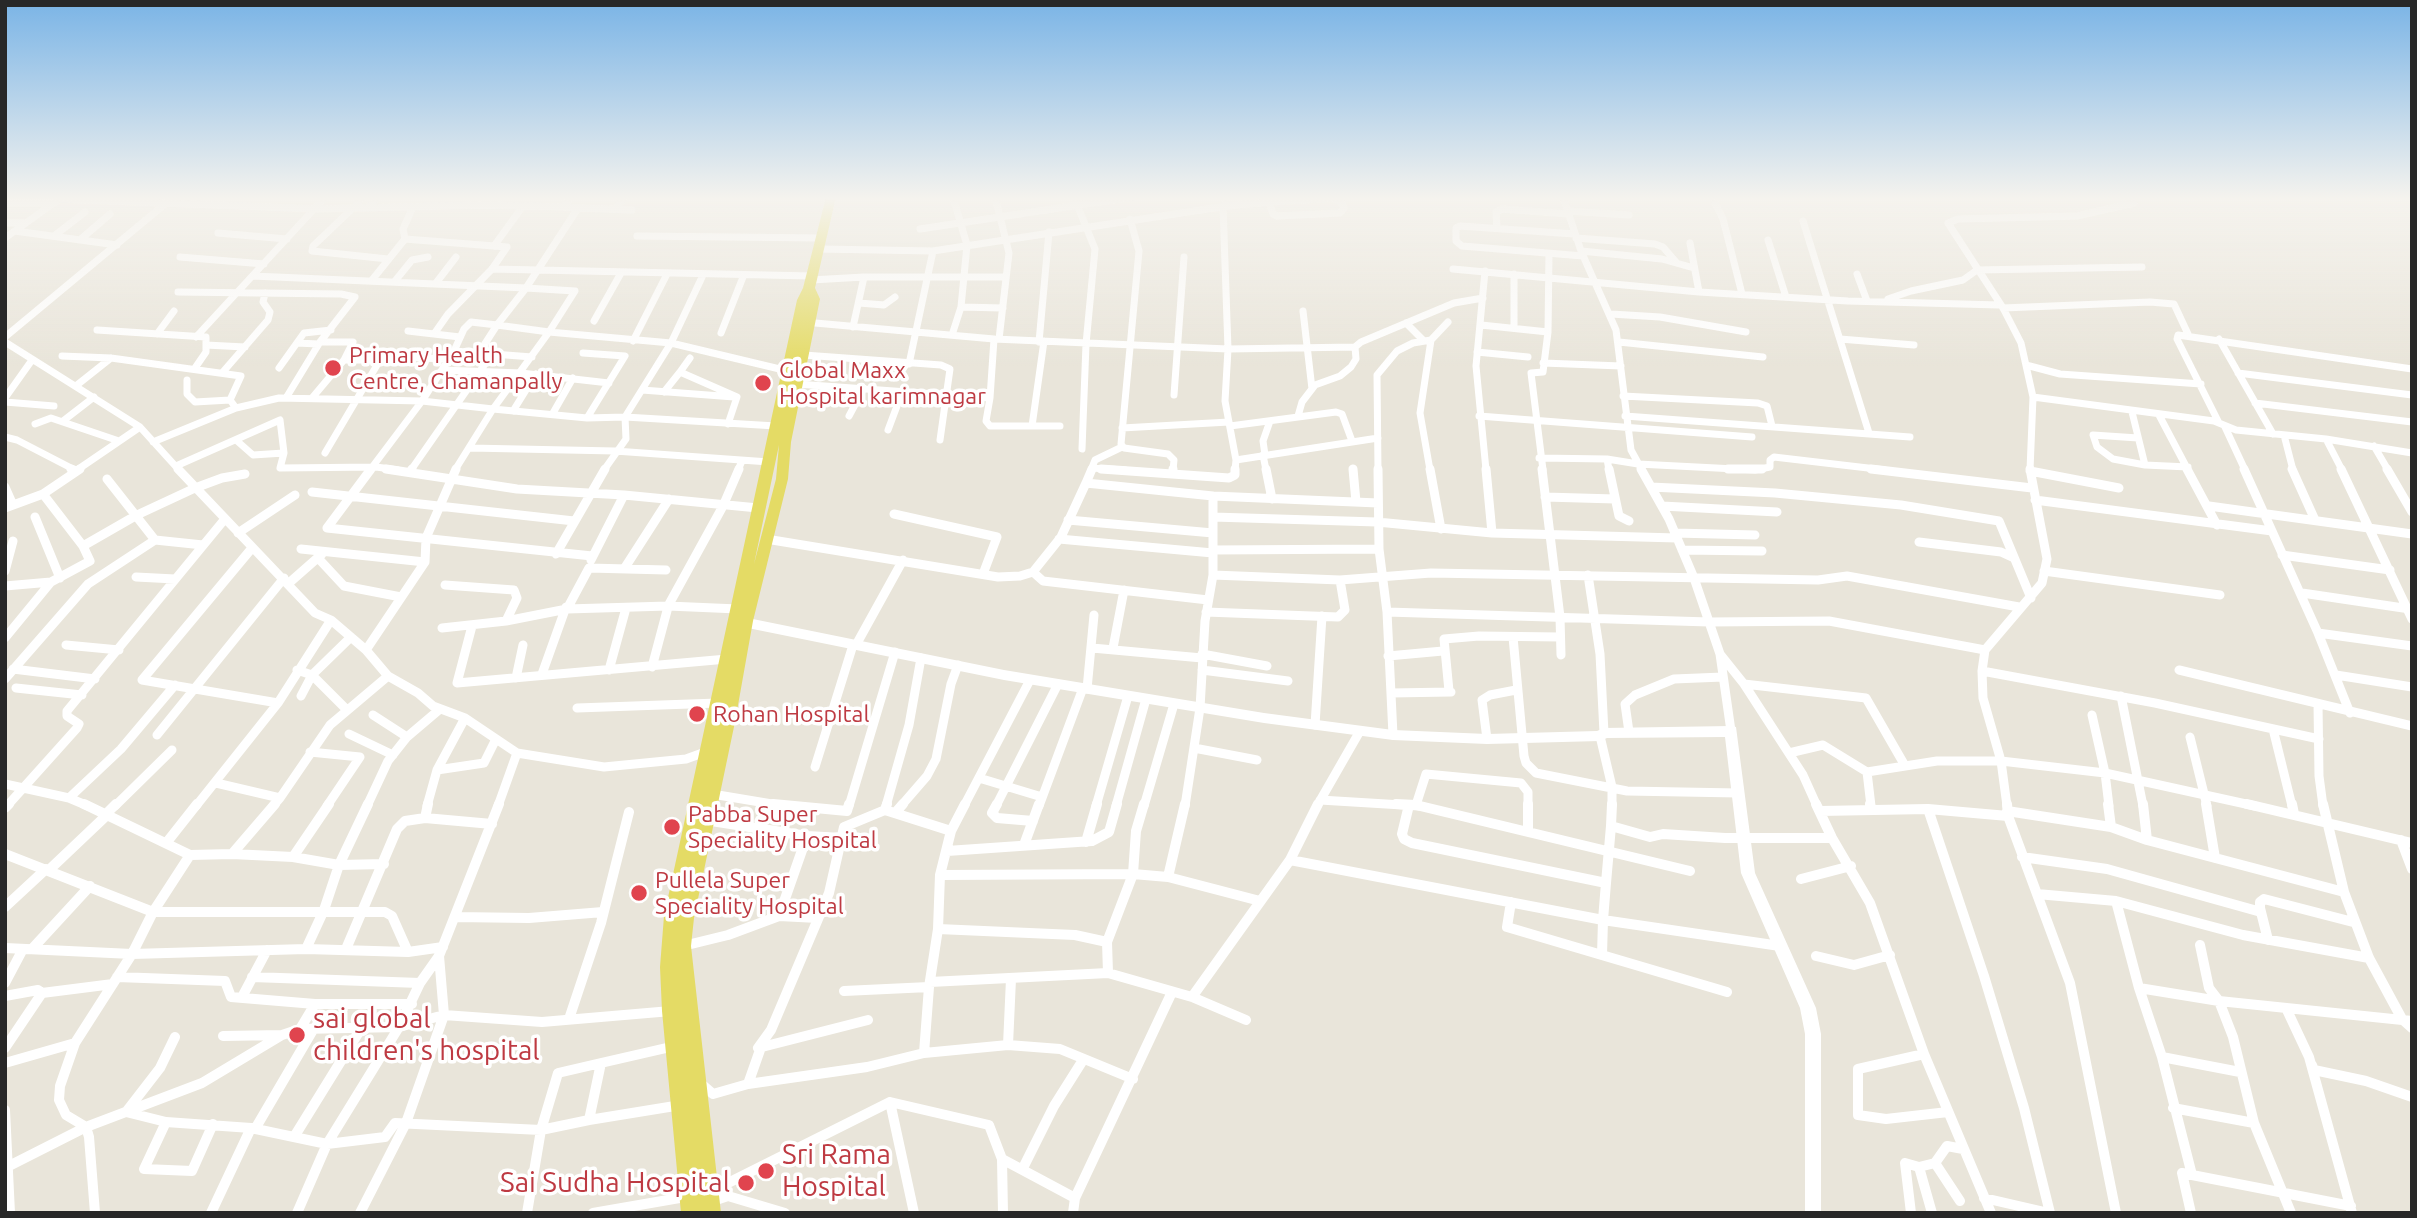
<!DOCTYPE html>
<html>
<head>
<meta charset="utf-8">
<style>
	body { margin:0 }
	#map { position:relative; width:2417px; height:1218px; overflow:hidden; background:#e9e5da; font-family:Ubuntu,sans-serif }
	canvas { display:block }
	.frame { position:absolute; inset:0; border:7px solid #282828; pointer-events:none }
</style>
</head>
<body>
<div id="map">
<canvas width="2417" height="1218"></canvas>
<div class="frame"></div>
</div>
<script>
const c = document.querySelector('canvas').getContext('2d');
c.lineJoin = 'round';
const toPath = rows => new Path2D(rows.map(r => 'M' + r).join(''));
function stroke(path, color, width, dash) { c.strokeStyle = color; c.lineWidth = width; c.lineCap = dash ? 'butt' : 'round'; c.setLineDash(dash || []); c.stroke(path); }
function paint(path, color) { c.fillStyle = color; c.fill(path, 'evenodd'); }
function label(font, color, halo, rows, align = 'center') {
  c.font = font + ' Ubuntu,sans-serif'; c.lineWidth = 7; c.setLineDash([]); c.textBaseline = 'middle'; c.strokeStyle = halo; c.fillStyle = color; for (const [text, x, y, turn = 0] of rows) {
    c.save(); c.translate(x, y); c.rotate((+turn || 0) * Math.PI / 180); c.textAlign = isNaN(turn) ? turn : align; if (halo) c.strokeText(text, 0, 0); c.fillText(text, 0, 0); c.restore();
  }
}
const minorFar2 = toPath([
	[995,197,1009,253,999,339],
	[1074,197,1095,249,1086,344,1082,449],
	[1268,197,1269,202],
	[1563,197,1581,251,1616,330,1631,450,1642,470],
	[1333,198,1341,202,1344,208,1340,213,1277,216,1273,214,1269,202,1333,198],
	[60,199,317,209,485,205,563,207],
	[5,203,54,203],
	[1715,203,1723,219,1742,294],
	[1223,206,1228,349,1225,401,1236,460,1235,470],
	[1227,206,1269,202],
	[353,208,313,246,312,251,388,259],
	[355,208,361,197],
	[368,208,377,197],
	[578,208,632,210],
	[616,209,624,197],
	[1567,211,1629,215],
	[1130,219,1139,251,1121,444,1124,448,1168,454,1174,460,1173,470],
	[1803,221,1869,433],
	[5,223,24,223],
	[1497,228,1496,212,1502,209,1568,214],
	[920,229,1132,197],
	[15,231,117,245],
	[218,233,287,239],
	[1575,234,1460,226,1456,228,1456,241,1462,246,1583,256],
	[54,236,85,212],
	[637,236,822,238],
	[5,238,62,197],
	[1576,238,1655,244,1663,247,1676,262],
	[81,239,110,214],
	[405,239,403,229,413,207],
	[1768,240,1786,297],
	[1690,243,1699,292],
	[494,246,523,206],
	[819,249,933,251],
	[1581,251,1662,259,1694,268],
	[180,257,264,264],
	[492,269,812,276],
	[1453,269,1699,292,1848,301,2000,305],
	[1485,271,1476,366,1486,470],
	[1514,274,1514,327],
	[1857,274,1867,301],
	[253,276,526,288,578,208,563,207,571,197],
	[372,280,405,239,507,247,492,269,448,314,434,334],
	[811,280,864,277],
	[395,281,412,260,428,257],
	[436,283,456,257],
	[178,292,341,294,355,297,320,342,286,398],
	[1888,299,1911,291,1963,280,1977,270,2142,267],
	[859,303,884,305,895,297],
	[961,307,1003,308],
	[2003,308,2150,302,2174,304,2188,334],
	[1303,311,1312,389],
	[1611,314,1660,317,1746,332],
	[594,321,621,273],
	[1406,323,1424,341],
	[497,325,549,332],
	[497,325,471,322,464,329,454,351,422,401,493,409,549,332],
	[497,325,526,288,575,291,549,332],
	[1481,325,1548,332],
	[853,327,864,277,1005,277],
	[97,330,206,337,206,352,195,368],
	[408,331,460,337],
	[549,332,671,343,788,371],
	[721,333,743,277],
	[157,334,174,311],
	[952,335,961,307,967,245,953,197],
	[5,337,165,204],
	[196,337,325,197],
	[994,339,1228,349,1355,347],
	[1840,339,1914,345],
	[2219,339,2273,434],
	[633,341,667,274],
	[5,342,140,427,179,470],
	[1039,342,1049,232],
	[1619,342,1763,357],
	[297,343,318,344],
	[206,345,245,347],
	[454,351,532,357],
	[1477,352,1528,357],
	[479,353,497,325],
	[804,355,941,365,950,369,940,440],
	[62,356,111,358,241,376,230,400,236,408],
	[395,357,448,359],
	[690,358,680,372,737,397,728,424],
	[344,360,380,360],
	[1543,363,1621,366],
	[909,364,933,251,1227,206,1225,197],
	[2026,365,2060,374,2201,384],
	[279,368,304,333,331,330],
	[442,370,521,373,609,383],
	[222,373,268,320,270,312,263,302,265,293],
	[2238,373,2412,395],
	[187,380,187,394,195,402,230,400],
	[797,384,990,398,994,339,804,322],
	[77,385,111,358],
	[642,390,734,397],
	[664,392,680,372],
	[1174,395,1184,257],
	[1623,396,1758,403,1767,406,1772,426],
	[2033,397,2214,421,2236,430,2326,439,2342,470],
	[5,398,32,360],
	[312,398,344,360,353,342,320,342],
	[990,398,986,421,990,426,1060,426],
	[5,402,54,406],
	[2255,403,2412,422],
	[513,411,536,374],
	[2132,412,2145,465],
	[553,413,573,378],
	[2159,415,2188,470],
	[849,416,864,388],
	[1298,416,1302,402,1315,385,1340,376,1351,367,1356,359,1355,347,1361,342,1454,303,1483,298],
	[1479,416,1752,437],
	[1625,416,1910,437],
	[587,418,625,417,776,426],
	[63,421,94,397],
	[2219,423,2177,339,2178,335,2412,369],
	[35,424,51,418,119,441],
	[1032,426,1044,341],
	[1230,426,1336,412,1342,414,1352,441],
	[2225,427,2245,470],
	[1122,428,1229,422],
	[888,430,903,390],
	[2284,435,2293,470],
	[5,437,17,440,75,470],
	[2138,438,2093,435,2097,447,2113,459,2145,465,2188,467],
	[2326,439,2412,453],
	[236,440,253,455,284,453],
	[153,442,236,408,279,398,422,401,370,470],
	[2374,446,2388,470],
	[470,448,615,451,769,462],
	[325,453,380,360],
	[1263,455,1266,470],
	[1265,455,1263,441,1270,421],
	[1539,458,1607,459,1638,464,1755,470,1770,467,1770,460,1774,457,1885,470],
	[1607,459,1609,470],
	[1236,460,1378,438],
	[176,466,280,420,284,453,280,468,376,467,398,470],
	[1092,468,1125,470],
	[77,470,140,427],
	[411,470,492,354],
	[455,470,493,409,587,418,625,356,583,353],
	[604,470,626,439,625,417,671,343,703,275],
	[738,470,742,461],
	[1091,470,1095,460,1122,447],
	[1378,470,1377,375,1397,351,1413,343,1431,340],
	[1430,470,1420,413,1431,340,1448,322],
	[1543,470,1531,373,1543,372,1548,332,1549,254],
	[2030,470,2033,397,2021,343,2003,308,1948,223,1958,219,2077,216,2134,203]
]);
const minorFar1 = toPath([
	[71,469,76,471],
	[178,469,315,613,331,620,366,650],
	[386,469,517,489,624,495,758,508],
	[456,469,426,538,425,562,366,650,388,676,418,693,433,706,465,718,517,753,498,806],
	[1101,469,1229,478,1235,475,1235,469],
	[1266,469,1272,499],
	[1353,469,1356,502],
	[1378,469,1379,549,1387,612,1393,735],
	[1430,469,1441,529],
	[1486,469,1492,533],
	[1542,469,1560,617,1561,655],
	[1609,469,1619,516,1629,521],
	[1641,469,1669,519,1694,578,1720,654,1731,731],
	[1728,469,1762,469],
	[1871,469,2032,488],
	[2030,469,2047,559,2042,583,1985,650,1982,671,2155,703,2319,739],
	[2187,469,2217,525],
	[2244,469,2318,633,2412,646],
	[2292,469,2315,520],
	[2341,469,2412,619],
	[2387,469,2412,512],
	[2030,471,2119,488],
	[410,472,412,469],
	[1173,473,1173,469],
	[1086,483,1092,469],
	[5,487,13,505],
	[1651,487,1775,493,1901,505,1999,521,2031,598],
	[312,492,574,521],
	[1545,497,1615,499],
	[2035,500,2272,531],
	[1662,506,1777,512],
	[2209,506,2412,534],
	[5,508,43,494,80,469],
	[894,514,997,537,983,574],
	[35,517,60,578],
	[1213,517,1377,522,1492,533,1677,538],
	[1068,520,1213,533],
	[327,528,371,469],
	[327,528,592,556],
	[238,533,295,495],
	[1675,533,1755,535],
	[766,539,998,577,1020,576,1033,572,1043,581,1208,600],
	[1059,539,1213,553],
	[155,540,203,545],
	[1919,542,2001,552,2014,558],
	[83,546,137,515,195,488,222,478,245,474],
	[301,549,425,562],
	[1213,550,1379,549],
	[1682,550,1762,551],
	[556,554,605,469],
	[2282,555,2390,570],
	[318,558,344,586,401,597],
	[591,560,624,495],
	[624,569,669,499],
	[5,571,13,541],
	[2044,571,2220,595],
	[1033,572,1061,537,1086,483,1213,496],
	[1213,575,1340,580,1431,573,1818,580,1847,576,2019,607],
	[1588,575,1600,654,1604,733],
	[136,577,175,579],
	[289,583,322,554],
	[445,585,514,590,517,598,506,621],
	[5,586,51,582,90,561,83,546,43,494],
	[2302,593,2410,609],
	[668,606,723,506,739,469],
	[567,609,589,568,666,570],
	[1206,612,1338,617,1345,610,1340,580],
	[1387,612,1709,622,1829,621,1985,650],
	[472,626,457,683,727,659],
	[442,628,506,621,567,609,668,606,738,609],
	[2318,633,2350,713],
	[1513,637,1524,756,1526,763,1536,773,1627,791,1738,793],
	[5,638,51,582],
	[66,645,119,650],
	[856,645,903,560],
	[1092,648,1202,658],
	[1113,648,1124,590],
	[1202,654,1267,666],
	[1720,654,1744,684,1803,775,1817,806],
	[1388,656,1443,651],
	[652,667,668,607],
	[13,669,95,679],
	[297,670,312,675,347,710],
	[609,670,626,608],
	[1202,670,1288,681],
	[2179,670,2412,726],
	[1982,671,1983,698,2001,761,2007,806],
	[542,674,566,607],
	[2336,675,2412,687],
	[516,678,523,645],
	[5,679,88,584,155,540,107,479],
	[1744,684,1866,698,1904,764],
	[16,688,82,695],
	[1087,689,1094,615],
	[1449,691,1444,639,1479,636,1560,637],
	[1391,693,1451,692],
	[301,696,312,675,351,637],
	[2121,696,2143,806],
	[278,703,331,620],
	[2318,704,2319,776,2323,806],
	[577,708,718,703],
	[373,715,407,737],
	[2092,715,2105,773,2109,806],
	[1315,725,1322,616],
	[2273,729,2292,806],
	[1629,732,1625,704,1635,695,1674,679,1723,677],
	[349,734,393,755],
	[157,735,284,578],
	[1600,736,1612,787,1612,806],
	[2190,737,2207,806],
	[1487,739,1482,700,1490,695,1516,690],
	[1194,748,1257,760],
	[310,752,360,757,327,806],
	[517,753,604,767,686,759,708,751],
	[1789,753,1823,745,1867,772,1937,761,2001,761,2105,773,2255,806],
	[815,767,853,645],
	[437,770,484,763,496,739],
	[1867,772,1871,806],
	[979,778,1042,797],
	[216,783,280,798,273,806],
	[5,784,69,798,88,806],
	[712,794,784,806],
	[69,798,121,749,175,685],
	[280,798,330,725,388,676],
	[1320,800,1419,806],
	[1416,805,1426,774,1521,783,1528,792,1528,806],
	[7,806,77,728,79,724,67,716,67,711,224,520],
	[115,806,172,750],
	[196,806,278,703,142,680,252,548],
	[367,806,388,761,407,737,440,709],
	[427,806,437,770,465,718],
	[849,806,895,652],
	[886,806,909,725,921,658],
	[901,806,927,776,936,759,951,684,958,665],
	[964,806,1030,680],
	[996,806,1058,684],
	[1039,806,1083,688],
	[1096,806,1128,696],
	[1116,806,1146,699],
	[1144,806,1174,704],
	[1185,806,1200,708,1205,621,1213,575,1213,496,1378,503],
	[1317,806,1360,731]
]);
const minor = toPath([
	[84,804,190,855,232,854,275,804],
	[368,804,339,865,384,864],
	[428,804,425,818,492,824],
	[773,804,847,811,849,804],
	[997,804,992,813,997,818,1033,821],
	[1396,804,1416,805,1690,871],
	[1528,804,1528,831],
	[1612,804,1611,826,1650,837,1663,834,1725,838,1832,838],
	[1816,804,1832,838,1870,903,1924,1054,1991,1213],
	[1870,804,1871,810],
	[2007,804,2008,815],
	[2143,804,2147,840],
	[2206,804,2215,858],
	[2247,804,2412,843],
	[2292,804,2294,814],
	[2323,804,2344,892,2369,958,2402,1019,2412,1028],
	[1409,805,1402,834,1404,839,1412,843,1606,883,1611,826],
	[5,808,9,804],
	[1928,809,1984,976,2024,1108,2050,1213],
	[885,810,887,804],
	[1820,811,1928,809,2008,816,2070,983,2116,1213],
	[2007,811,2111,827,2108,804],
	[107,813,116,804],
	[895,813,903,804],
	[705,820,807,836,842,838],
	[2111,827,2147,840,2344,892],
	[951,831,965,804],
	[2401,840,2412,869],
	[167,842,197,804],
	[1086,842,1097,804],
	[1024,845,1039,804],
	[947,851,1092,841,1109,832,1117,804],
	[5,854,153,912,385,912,392,916,408,952,443,947],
	[293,857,329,804],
	[2022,857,2107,869,2261,912],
	[1290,860,1603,920,1606,883],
	[49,870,108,814],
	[940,875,1133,874,1136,831,1144,804],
	[1168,877,1185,804],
	[1801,879,1851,866],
	[2037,894,2116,901,2243,935,2369,958],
	[2116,901,2139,988],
	[1511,902,1507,927,1727,992],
	[5,907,46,869],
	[779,916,807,836],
	[455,917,529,918,603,912],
	[938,929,1075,935,1107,942],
	[2268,940,2260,908,2260,902,2264,899,2353,922],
	[2200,945,2209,988,2219,1001,2233,1037,2254,1123,2291,1213],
	[683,946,728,935,779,916,818,918],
	[5,948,132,954,306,949,324,910,339,865,293,857,232,854],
	[32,949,90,886],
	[306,949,408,952],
	[346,949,397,829,405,821,425,818],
	[1602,955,1603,920,1780,946],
	[439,956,444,1015,542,1022,671,1011],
	[1816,956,1854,965,1890,955],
	[1108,973,1107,942,1133,874,1168,877,1260,901],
	[117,977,225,981,231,997,315,1004],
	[252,977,420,983],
	[930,982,1108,973,1192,997,1246,1020],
	[5,983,23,949],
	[844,991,929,987],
	[42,993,113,984],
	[5,996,38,990,42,993,5,1048],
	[242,997,267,950],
	[1192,997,1290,860,1318,804],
	[2286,1008,2309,1057,2352,1213],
	[569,1019,601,923,629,812],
	[300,1029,315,1004,412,1004],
	[223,1036,282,1035,300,1029,399,1027,444,1015],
	[175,1037,160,1068,126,1112,166,1122,251,1128,327,1144,385,1137,395,1123,541,1130,589,1120],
	[1008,1045,1011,979],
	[675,1046,601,1063,589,1120,681,1105],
	[758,1048,868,1020],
	[1924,1054,1858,1069,1858,1115,1886,1119,1948,1112],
	[2162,1057,2240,1072],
	[5,1063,75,1043],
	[2312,1065,2314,1070,2366,1081,2412,1097],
	[698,1081,713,1094,748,1084,867,1067,924,1053,1008,1045,1060,1049,1133,1079],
	[748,1084,760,1050,758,1048,771,1030,829,893,844,827,885,810,951,831,940,875,938,929,929,987,924,1053],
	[890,1102,914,1213],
	[2173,1108,2254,1123],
	[5,1110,10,1213],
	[166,1122,144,1169,192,1171,213,1124],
	[255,1129,313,1030],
	[294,1137,362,1027],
	[1002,1159,1003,1213],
	[1935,1163,1960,1201],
	[1919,1167,1932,1213],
	[5,1168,86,1127,202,1083,282,1035],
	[1023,1168,1054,1106,1083,1060],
	[2192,1175,2351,1206],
	[708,1193,890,1102,989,1125,1002,1159,1075,1198,1073,1213],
	[1075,1198,1172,992],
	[1984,1198,2049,1213],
	[710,1202,728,1196,785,1213],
	[95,1213,89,1137,86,1127,66,1115,59,1100,60,1086,75,1043,132,954,153,912,190,855],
	[211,1213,251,1128],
	[297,1213,327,1144,399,1027,420,983,439,956,499,804],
	[360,1213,406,1123,444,1015],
	[527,1213,541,1130,558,1073,601,1063],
	[593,1213,691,1196],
	[1911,1213,1905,1163,1919,1167,1935,1163,1947,1146,1963,1149],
	[2191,1213,2182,1173,2192,1175,2162,1057,2139,988,2219,1001,2412,1021]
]);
const tertiary = toPath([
	[738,616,1004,670,1264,713,1393,730,1487,734,1597,731,1604,728,1731,726,1736,727,1755,873,1816,1008,1821,1034,1821,1213,1805,1213,1805,1034,1800,1008,1741,873,1725,737,1607,738,1600,741,1487,744,1393,740,1264,723,1004,680,738,626,734,624,732,621,734,618,738,616]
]);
const primary = toPath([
	[826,197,836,197,815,288,820,299,791,442,788,479,753,621,735,722,694,918,691,946,721,1213,701,1213,679,986,701,1213,681,1213,662,1011,660,967,664,916,797,300,803,288,826,197],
	[779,445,776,479,754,564,779,445]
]);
const markers = [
	[333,368,9,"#e0444e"],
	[763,383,9,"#e0444e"],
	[697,714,9,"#e0444e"],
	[672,827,9,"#e0444e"],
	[639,893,9,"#e0444e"],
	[297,1035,9,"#e0444e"],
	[766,1171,9,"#e0444e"],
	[746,1183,9,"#e0444e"]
];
const healthNames = [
	["Primary Health",349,355],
	["Centre, Chamanpally",349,381],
	["Global Maxx",779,370],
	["Hospital karimnagar",779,396],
	["Rohan Hospital",713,714],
	["Pabba Super",688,814],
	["Speciality Hospital",688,840],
	["Pullela Super",655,880],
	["Speciality Hospital",655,906]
];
const nearHealthnames = [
	["sai global",313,1019],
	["children's hospital",313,1051],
	["Sri Rama",782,1155],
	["Hospital",782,1187],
	["Sai Sudha Hospital",730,1183,"right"]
];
stroke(minorFar2, '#fff', 7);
stroke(minorFar1, '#fff', 9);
stroke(minor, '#fff', 10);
paint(tertiary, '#fff');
paint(primary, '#e4db65');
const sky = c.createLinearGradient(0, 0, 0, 368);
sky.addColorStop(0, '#7ab4e6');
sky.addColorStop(0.54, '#f5f3ee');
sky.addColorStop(1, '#f5f3ee00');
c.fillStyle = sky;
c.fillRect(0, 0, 2417, 368);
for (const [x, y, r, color] of markers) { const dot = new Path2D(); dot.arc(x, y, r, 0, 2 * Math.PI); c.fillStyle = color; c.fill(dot); stroke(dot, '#fff', 2.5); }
label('23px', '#be3a42', '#fff', healthNames, 'left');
label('28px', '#be3a42', '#fff', nearHealthnames, 'left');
</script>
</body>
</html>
